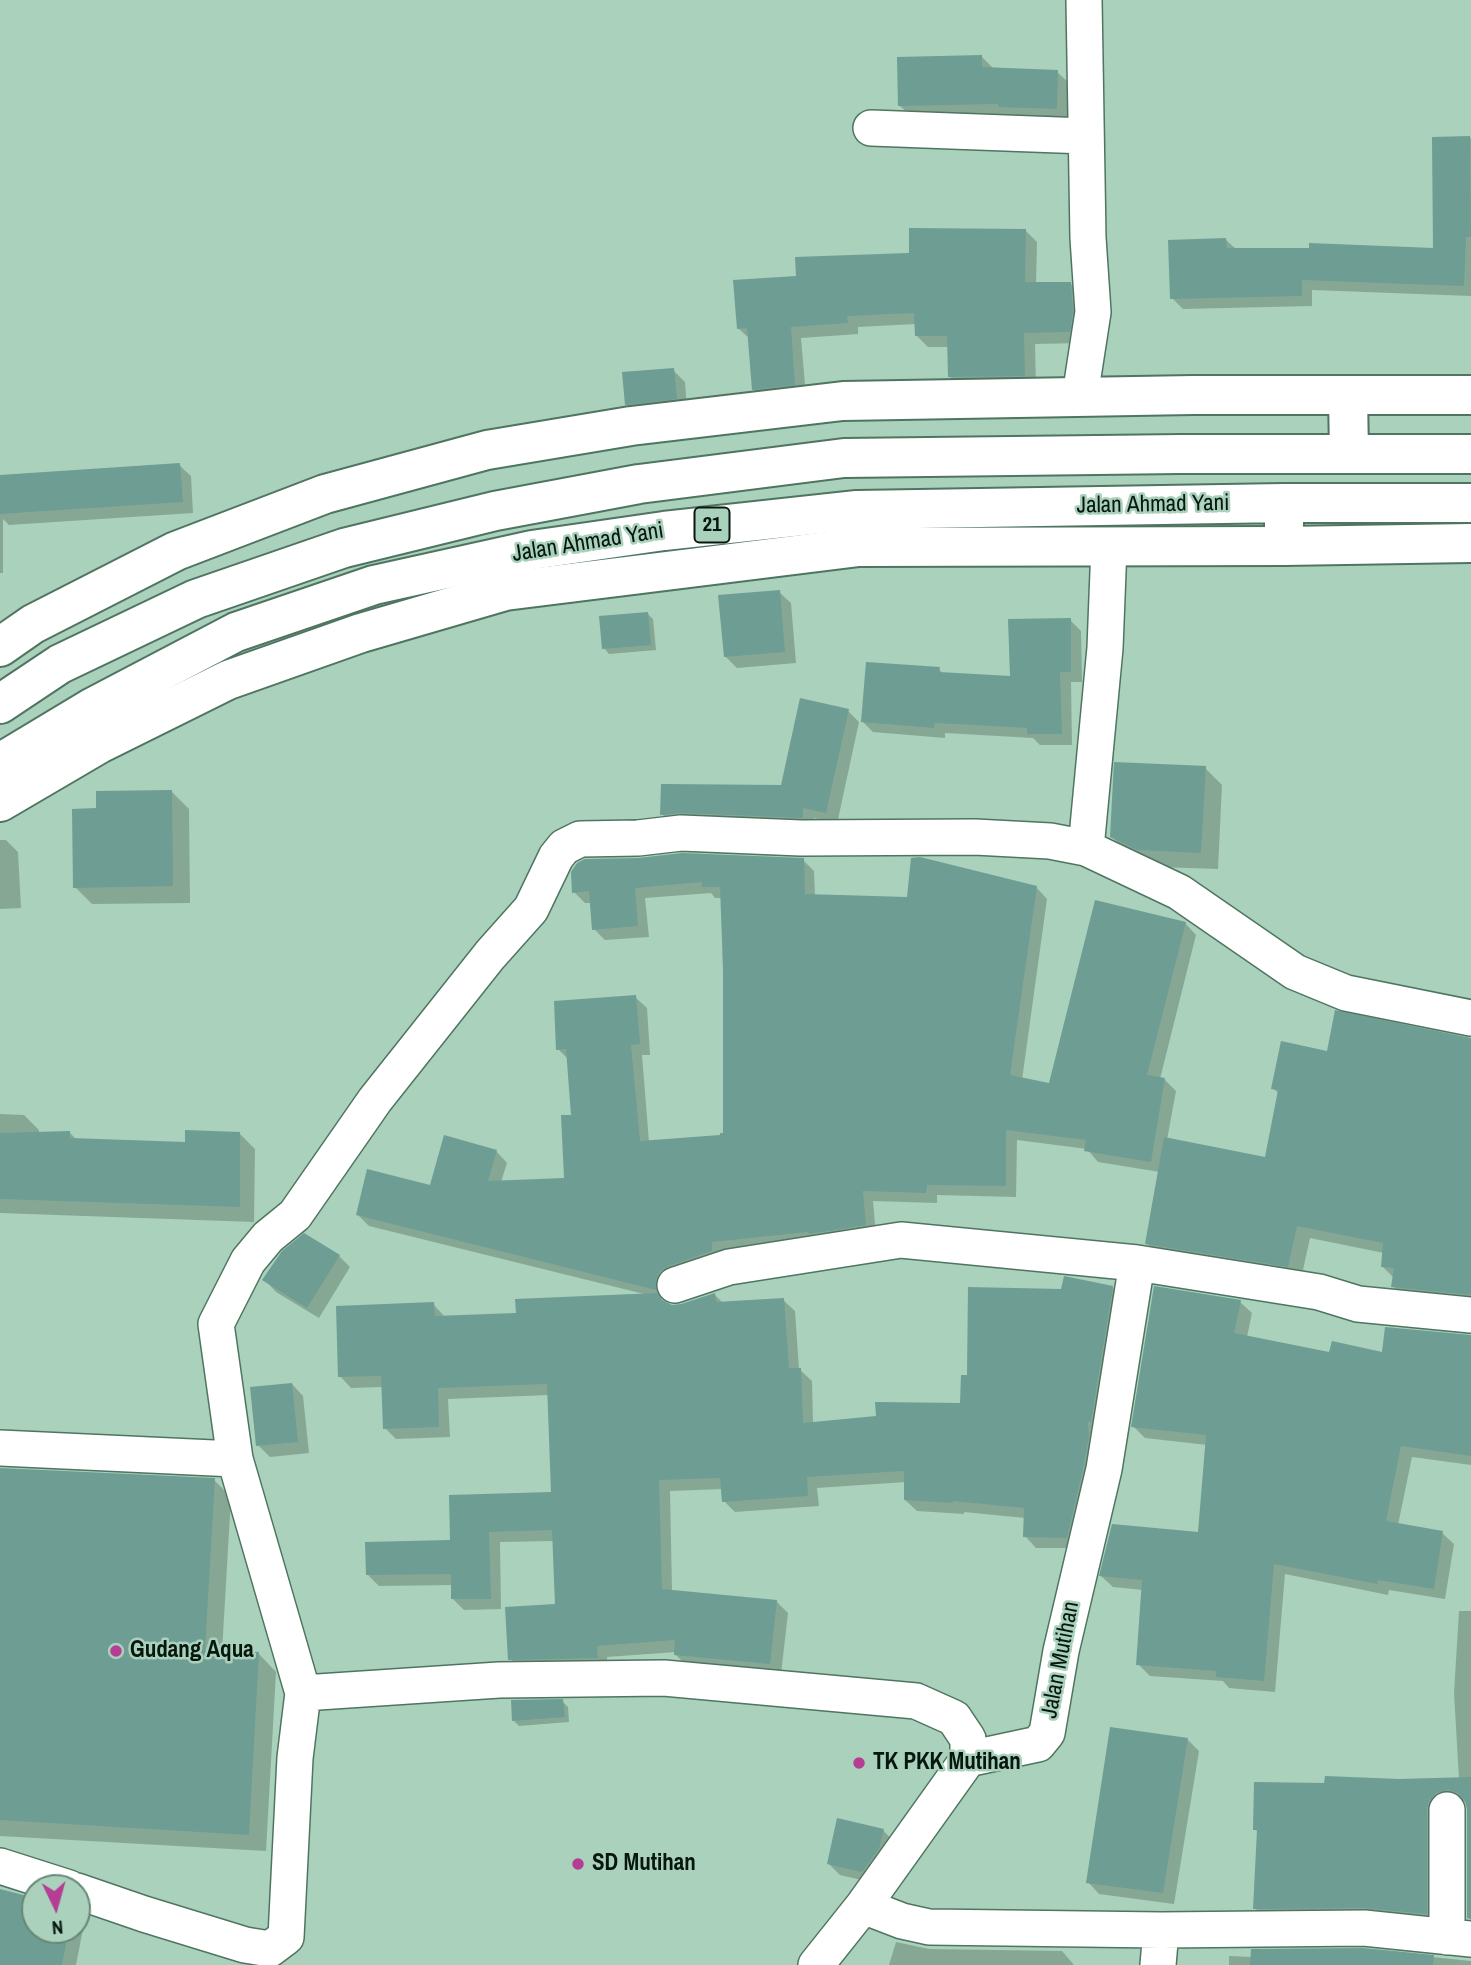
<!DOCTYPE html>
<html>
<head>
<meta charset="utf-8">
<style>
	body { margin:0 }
	#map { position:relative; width:1471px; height:1965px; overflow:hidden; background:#a9d1bb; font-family:"Archivo Narrow",sans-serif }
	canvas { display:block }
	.north { position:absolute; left:21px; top:1874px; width:70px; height:70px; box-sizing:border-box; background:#a9d1bb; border:2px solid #688776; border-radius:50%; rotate:175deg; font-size:19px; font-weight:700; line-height:28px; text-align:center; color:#07170f }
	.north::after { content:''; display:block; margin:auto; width:24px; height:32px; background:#b53e94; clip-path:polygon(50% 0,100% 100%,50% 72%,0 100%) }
</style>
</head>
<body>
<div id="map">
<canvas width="1471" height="1965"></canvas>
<div class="north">N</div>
</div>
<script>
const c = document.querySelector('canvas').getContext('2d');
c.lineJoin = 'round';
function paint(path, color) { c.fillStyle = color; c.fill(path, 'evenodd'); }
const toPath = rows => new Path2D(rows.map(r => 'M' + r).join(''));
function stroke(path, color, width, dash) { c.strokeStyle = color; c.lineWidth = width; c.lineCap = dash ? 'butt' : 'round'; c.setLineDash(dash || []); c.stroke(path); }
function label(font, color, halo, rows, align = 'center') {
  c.font = font + ' "Archivo Narrow",sans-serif'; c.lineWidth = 5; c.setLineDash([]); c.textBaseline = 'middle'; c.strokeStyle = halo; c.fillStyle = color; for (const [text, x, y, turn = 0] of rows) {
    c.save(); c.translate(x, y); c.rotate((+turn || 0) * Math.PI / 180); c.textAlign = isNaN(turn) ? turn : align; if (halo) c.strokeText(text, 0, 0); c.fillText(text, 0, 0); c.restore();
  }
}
const shadow = toPath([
	[981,56,994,69,1057,72,1069,83,1068,120,1011,118,1008,115,912,117,900,106],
	[1471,138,1471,296,1312,290,1312,306,1183,309,1172,298,1226,240,1236,249,1435,250,1434,139],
	[1025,230,1037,242,1036,284,1070,283,1082,295,1081,343,1035,344,1036,387,962,388,950,377,949,347,928,347,917,336,916,324,858,327,858,334,801,338,806,396,765,401,753,389,750,339,738,328,798,277],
	[673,370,685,382,687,410,638,416,626,404],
	[179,465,191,476,193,513,9,525,3,519,3,573,0,573,0,476],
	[779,592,791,603,796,663,737,668,725,656],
	[648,614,653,619,656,650,609,654,604,648],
	[1070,620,1081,631,1082,682,1071,682,1072,745,1040,745,1033,738,945,733,945,738,873,732,862,721,939,669,943,674,1012,678],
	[848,711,859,722,837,824,814,818,814,829,674,826,662,814,782,787],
	[1205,768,1222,785,1218,869,1156,867,1129,854,1111,836],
	[172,792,189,809,190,903,92,904,75,887,98,810],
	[0,840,6,840,18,852,21,908,0,909],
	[803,860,814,871,815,896,908,899,1036,887,1047,899,1022,1080,1050,1085,1185,923,1196,935,1160,1079,1165,1080,1176,1091,1167,1140,1266,1159,1279,1094,1273,1088,1328,1053,1471,1040,1471,1302,1406,1300,1393,1286,1394,1278,1382,1266,1384,1253,1310,1238,1301,1279,1160,1257,1147,1243,1160,1172,1098,1162,1087,1149,1017,1140,1016,1197,937,1195,937,1203,873,1201,876,1236,666,1292,666,1300,660,1298,671,1307,682,1306,715,1295,724,1304,783,1300,795,1311,799,1369,812,1381,813,1424,877,1418,962,1405,968,1377,1063,1290,1112,1287,1124,1299,1078,1548,1036,1548,1025,1536,1025,1518,964,1512,964,1514,917,1511,905,1500,906,1482,817,1488,819,1506,735,1512,724,1501,723,1489,670,1491,672,1591,776,1601,788,1613,781,1674,687,1666,676,1655,676,1652,607,1657,608,1668,522,1670,510,1659,556,1606,554,1541,500,1542,501,1609,464,1610,453,1599,453,1585,379,1586,368,1575,452,1542,552,1494,549,1395,448,1399,450,1437,396,1439,385,1428,383,1387,351,1388,340,1376,433,1304,445,1317,518,1314,644,1294,369,1226,357,1214,432,1187,496,1151,507,1163,501,1182,566,1179,573,1117,569,1060,558,1049,635,997,647,1008,650,1055,642,1055,649,1142,722,1137,725,1134,722,898,715,898,711,893,645,898,649,937,605,940,594,929,591,903,585,903,574,892],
	[0,1114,24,1115,39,1130,39,1133,69,1132,77,1140,187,1144,240,1134,255,1149,254,1222,0,1213],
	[339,1256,350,1267,319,1318,276,1292,265,1280],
	[1240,1302,1252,1313,1247,1337,1331,1354,1383,1354,1471,1336,1471,1465,1412,1457,1398,1525,1442,1533,1454,1544,1445,1599,1389,1590,1388,1595,1285,1574,1275,1692,1229,1688,1223,1681,1150,1676,1138,1664,1143,1590,1113,1587,1101,1576,1200,1534,1207,1445,1145,1438,1133,1426],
	[292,1384,303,1396,309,1453,270,1457,258,1445],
	[0,1470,214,1480,231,1497,222,1652,259,1654,276,1672,266,1851,0,1836],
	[1459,1611,1471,1611,1471,1920,1469,1918,1467,1803,1460,1800,1437,1925,1266,1919,1255,1908,1258,1832,1255,1829,1326,1785,1459,1779,1454,1693],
	[562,1701,568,1707,569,1722,519,1726,514,1721],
	[1187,1739,1199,1751,1174,1904,1099,1894,1088,1882],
	[883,1830,894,1842,874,1883,840,1875,829,1864],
	[0,1891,35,1900,35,1930,77,1930,77,1918,84,1924,76,1965,0,1965],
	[896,1942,929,1949,1062,1951,1074,1965,889,1965],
	[1363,1950,1471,1961,1471,1965,1190,1965,1229,1965,1229,1956,1252,1957]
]);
const building = toPath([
	[982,55,982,67,1058,70,1057,109,998,107,998,104,898,106,897,57],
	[1470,136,1471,237,1466,237,1464,286,1302,280,1302,296,1170,299,1168,240,1226,238,1227,248,1309,248,1309,243,1433,248,1432,137],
	[909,228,1026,229,1025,282,1071,282,1073,311,1070,332,1024,333,1025,376,948,377,947,336,915,336,914,313,847,316,848,323,791,327,795,385,752,390,747,328,737,329,733,280,796,276,795,257,909,253],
	[674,368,677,399,625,405,622,372],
	[180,463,183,502,0,514,0,475],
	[780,590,785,652,724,657,718,595],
	[648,612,651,645,602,649,599,616],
	[1071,618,1071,672,1060,672,1062,734,1027,734,1027,728,935,723,934,728,861,722,866,662,940,667,939,672,1010,676,1008,619],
	[800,698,849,709,826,813,803,808,803,818,682,813,660,815,661,784,781,785],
	[1114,762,1206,766,1201,853,1137,850,1110,837],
	[172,790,173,886,73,888,72,809,96,808,96,791],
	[682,853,804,858,805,894,907,897,911,858,920,857,1037,886,1010,1075,1049,1083,1095,900,1186,922,1147,1075,1165,1078,1151,1162,1084,1151,1086,1140,1006,1130,1006,1186,927,1185,926,1193,863,1191,866,1225,809,1234,808,1232,712,1242,712,1251,669,1266,660,1271,656,1280,656,1290,356,1215,367,1169,430,1185,444,1135,497,1150,488,1181,564,1178,561,1115,571,1115,566,1049,556,1050,554,1001,636,995,640,1044,631,1045,640,1141,720,1135,720,1133,723,1133,723,967,720,887,702,887,702,882,635,888,638,926,592,930,589,891,572,893,571,872,577,863,585,859,638,858],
	[1335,1010,1471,1038,1471,1295,1391,1287,1394,1268,1381,1267,1383,1243,1297,1226,1288,1267,1145,1244,1164,1137,1265,1157,1278,1090,1271,1089,1281,1041,1327,1051],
	[185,1130,240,1132,240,1207,0,1199,0,1133,70,1131,70,1138,185,1142],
	[304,1233,340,1255,307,1308,262,1280,282,1251],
	[1064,1276,1113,1286,1091,1422,1088,1422,1089,1436,1084,1465,1067,1538,1023,1537,1024,1508,953,1501,953,1503,904,1500,904,1471,807,1477,808,1496,722,1502,720,1478,659,1480,662,1589,777,1600,770,1664,674,1655,675,1640,597,1646,598,1658,508,1660,505,1607,555,1604,552,1530,489,1532,491,1599,451,1599,451,1574,366,1575,365,1542,450,1540,449,1495,551,1492,547,1384,438,1388,439,1427,383,1429,381,1376,338,1377,336,1306,434,1302,435,1316,516,1313,515,1299,657,1293,662,1300,672,1305,681,1304,715,1293,716,1302,784,1298,789,1368,801,1368,803,1423,876,1416,875,1402,960,1403,961,1375,967,1375,968,1287,1061,1289],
	[1154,1286,1241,1300,1234,1333,1329,1352,1332,1341,1382,1352,1385,1327,1471,1335,1471,1456,1401,1446,1386,1521,1443,1531,1434,1589,1378,1580,1377,1584,1274,1564,1264,1681,1216,1677,1216,1671,1136,1665,1142,1580,1099,1576,1112,1524,1198,1532,1206,1435,1131,1427],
	[292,1383,298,1442,256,1446,250,1387],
	[0,1468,215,1478,205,1650,259,1652,249,1835,0,1820],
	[563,1699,565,1717,512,1721,511,1700],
	[1110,1727,1188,1738,1163,1893,1086,1883],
	[1325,1776,1399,1779,1471,1777,1471,1919,1467,1918,1467,1809,1465,1801,1458,1793,1448,1790,1436,1793,1429,1801,1427,1809,1427,1914,1364,1908,1253,1909,1257,1830,1253,1830,1254,1782,1324,1783],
	[837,1818,884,1829,879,1849,862,1872,827,1864],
	[0,1889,35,1898,35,1930,69,1930,62,1965,0,1965],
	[1363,1948,1434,1955,1433,1965,1250,1965,1251,1949]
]);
const street = toPath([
	[871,128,1086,136],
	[1080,396,1093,312,1088,238,1084,0],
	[1086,848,1105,648,1109,546],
	[675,1285,729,1267,901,1240,1137,1263,1319,1292,1358,1304,1471,1315],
	[0,1448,235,1459],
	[303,1693,499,1680,664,1678,916,1701,954,1718,968,1739,968,1759],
	[1447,1810,1447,1937],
	[0,1866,69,1888],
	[77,1891,144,1914,245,1945,270,1949,286,1937,295,1758,303,1693,235,1459,216,1324,248,1261,268,1237,295,1215,375,1100,490,955,531,909,556,857,564,847,580,839,638,838,681,833,801,838,975,837,1050,841,1086,848,1179,892,1295,972,1346,993,1471,1018],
	[863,1906,902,1921,929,1927,1161,1930,1364,1928,1471,1939],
	[816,1965,863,1906,968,1759,1038,1744,1047,1733,1061,1651,1104,1469,1137,1263],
	[1158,1965,1161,1930]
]);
const secondary = toPath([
	[0,647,33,624,176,551,325,494,487,450,631,426,843,401,1193,395,1471,395],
	[0,802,99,744,228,680,361,633,505,591,859,547,1284,546,1471,543]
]);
const highway = toPath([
	[1348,395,1349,454],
	[1284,503,1284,546],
	[0,704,60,664,196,599,344,548,495,511,639,484,844,458,1181,454,1471,454],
	[0,763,93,707,236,632,374,585,532,550,664,531,857,510,1284,503,1471,503]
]);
const markers = [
	[116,1651,7,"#b53e94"],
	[859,1763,7,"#b53e94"],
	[578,1864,7,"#b53e94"]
];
const shields = [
	[712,525,35]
];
const shieldNames = [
	["21",712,525]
];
const streetNames = [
	["Jalan Ahmad Yani",1153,505,-1],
	["Jalan Ahmad Yani",588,543,-9],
	["Jalan Mutihan",1061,1660,-79]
];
const poiNames = [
	["Gudang Aqua",130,1651],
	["TK PKK Mutihan",873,1763],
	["SD Mutihan",592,1864]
];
paint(shadow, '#0003');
paint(building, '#6d9d93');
stroke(street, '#4f7561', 38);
stroke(secondary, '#4f7561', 42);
stroke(highway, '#4f7561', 42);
stroke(street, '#fff', 35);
stroke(secondary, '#fff', 38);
stroke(highway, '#fff', 38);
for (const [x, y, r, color] of markers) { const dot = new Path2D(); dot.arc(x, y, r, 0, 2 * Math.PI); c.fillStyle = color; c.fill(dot); stroke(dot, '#a9d1bb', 2.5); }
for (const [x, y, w] of shields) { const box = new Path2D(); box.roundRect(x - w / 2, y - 17.5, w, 35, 5); c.fillStyle = '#a9d1bb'; c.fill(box); stroke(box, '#07170f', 2); }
label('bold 21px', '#07170f', null, shieldNames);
label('23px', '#07170f', '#a9d1bb', streetNames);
label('bold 23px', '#07170f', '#a9d1bb', poiNames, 'left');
</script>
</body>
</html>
